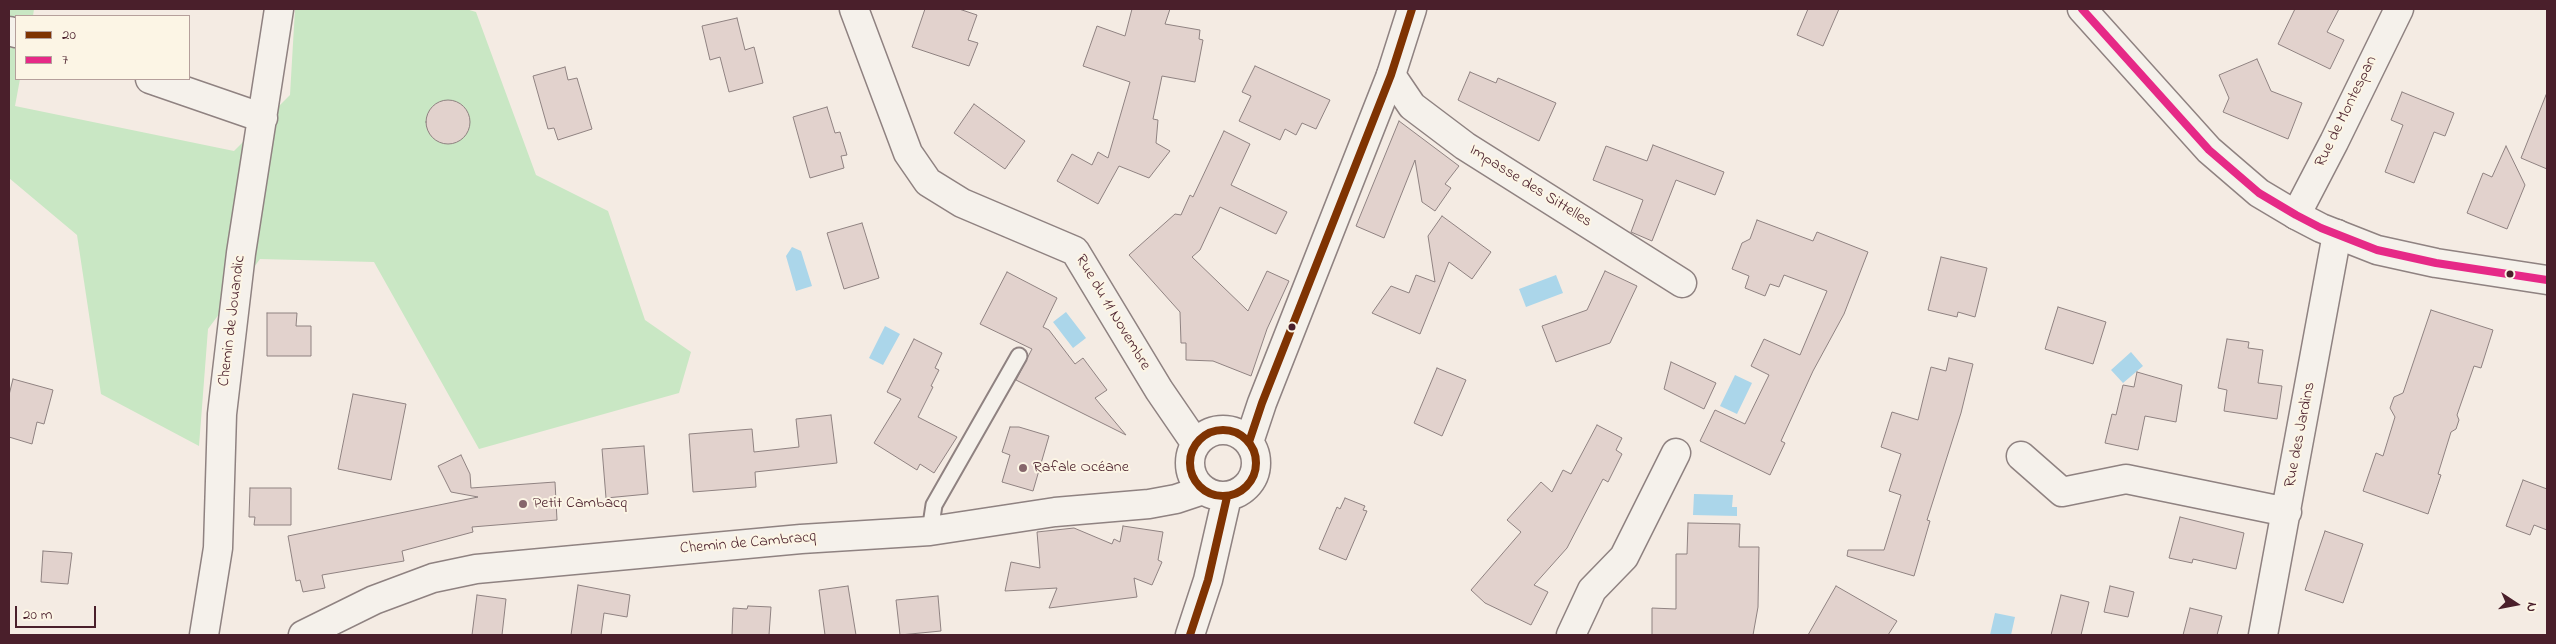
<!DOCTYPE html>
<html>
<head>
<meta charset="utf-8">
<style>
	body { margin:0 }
	#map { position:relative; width:2556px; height:644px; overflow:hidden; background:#f4ebe3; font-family:"Indie Flower",sans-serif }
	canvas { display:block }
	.frame { position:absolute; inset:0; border:10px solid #4a1f2b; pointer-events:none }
	.legend { position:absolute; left:15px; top:15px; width:175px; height:65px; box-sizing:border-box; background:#fcf5e5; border:1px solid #b59f9b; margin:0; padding:6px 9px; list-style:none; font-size:15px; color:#4a1f2b }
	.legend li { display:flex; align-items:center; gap:10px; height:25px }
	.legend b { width:25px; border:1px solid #b59f9b }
	.north { position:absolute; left:2491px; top:579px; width:50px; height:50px; -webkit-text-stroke:4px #fcf5e5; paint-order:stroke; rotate:101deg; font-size:14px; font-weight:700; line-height:20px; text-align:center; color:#4a1f2b }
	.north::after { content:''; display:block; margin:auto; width:18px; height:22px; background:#4a1f2b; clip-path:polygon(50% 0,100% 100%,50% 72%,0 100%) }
	.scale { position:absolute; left:15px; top:606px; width:81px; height:22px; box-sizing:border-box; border:2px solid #4a1f2b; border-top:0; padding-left:6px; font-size:15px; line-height:18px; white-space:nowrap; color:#4a1f2b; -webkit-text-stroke:4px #fcf5e5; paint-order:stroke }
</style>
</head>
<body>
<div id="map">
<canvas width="2556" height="644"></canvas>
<div class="frame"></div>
<ul class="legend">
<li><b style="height:6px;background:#7f3302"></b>20</li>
<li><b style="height:6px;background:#e62987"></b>7</li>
</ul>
<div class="north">N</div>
<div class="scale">20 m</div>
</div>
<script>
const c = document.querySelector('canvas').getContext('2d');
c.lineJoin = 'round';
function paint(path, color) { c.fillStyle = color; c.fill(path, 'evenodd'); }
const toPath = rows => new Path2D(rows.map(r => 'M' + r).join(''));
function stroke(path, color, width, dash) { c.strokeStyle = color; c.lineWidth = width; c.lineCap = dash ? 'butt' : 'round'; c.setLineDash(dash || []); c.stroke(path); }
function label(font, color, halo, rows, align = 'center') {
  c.font = font + ' "Indie Flower",sans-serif'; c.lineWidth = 4; c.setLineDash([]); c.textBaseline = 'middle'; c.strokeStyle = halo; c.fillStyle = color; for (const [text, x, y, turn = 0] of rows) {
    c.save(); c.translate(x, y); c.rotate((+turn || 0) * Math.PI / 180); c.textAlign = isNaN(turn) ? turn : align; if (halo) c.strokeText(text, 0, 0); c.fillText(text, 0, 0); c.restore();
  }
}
const green = toPath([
	[9,9,34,9,33,16,16,16,16,79,20,79,15,106,234,151,290,95,295,9,466,9,476,12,536,175,608,211,645,320,691,352,679,393,479,449,374,262,260,259,208,329,199,446,101,394,77,235,9,178]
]);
const water = toPath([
	[792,247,801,251,812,286,796,291,786,256],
	[1556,275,1563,293,1526,307,1519,289],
	[1066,312,1086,338,1073,348,1053,322],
	[885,326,900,334,883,365,869,358],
	[2131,352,2143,366,2123,383,2111,370],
	[1735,375,1752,383,1737,414,1720,406],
	[1694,494,1733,495,1732,507,1737,507,1737,516,1693,515],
	[1995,613,2015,617,2011,635,1990,635]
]);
const building = toPath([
	[925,9,959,9,977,15,968,40,978,43,969,66,912,47,925,9],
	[1132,9,1170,9,1165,24,1200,30,1199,39,1203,40,1195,82,1162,76,1153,119,1158,120,1156,143,1170,151,1149,178,1119,166,1098,204,1057,181,1072,154,1092,165,1098,152,1108,158,1130,82,1083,66,1097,26,1125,36,1132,9],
	[1808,9,1839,9,1823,46,1797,35,1808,9],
	[2295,9,2339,9,2327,32,2344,40,2330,69,2278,44,2295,9],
	[737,18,745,50,754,47,763,83,729,92,720,57,710,60,702,26,737,18],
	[2257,59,2271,91,2302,103,2288,139,2223,112,2229,98,2219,75,2257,59],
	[1255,66,1330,100,1316,129,1302,123,1296,135,1285,129,1280,140,1239,121,1251,96,1242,92,1255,66],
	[565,67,568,80,577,78,592,129,558,140,554,128,548,129,533,76,565,67],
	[1470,72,1496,83,1498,78,1556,103,1539,141,1458,100,1470,72],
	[2402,92,2454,113,2445,136,2434,132,2414,183,2385,172,2403,125,2391,120,2402,92],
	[2546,95,2547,95,2547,169,2521,158,2546,95],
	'426 122a22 22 0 1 1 44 0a22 22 0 1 1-44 0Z',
	[974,104,1025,141,1005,169,954,133,974,104],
	[827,107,835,133,840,132,847,155,841,156,844,168,810,178,793,117,827,107],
	[1399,121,1459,166,1445,184,1451,188,1435,211,1422,202,1415,160,1384,238,1356,226,1399,121],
	[1224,131,1250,144,1231,185,1287,212,1276,234,1220,207,1200,250,1192,257,1248,311,1267,271,1289,281,1267,329,1251,376,1213,361,1186,360,1186,343,1181,343,1180,312,1129,255,1175,214,1181,215,1190,195,1193,197,1224,131],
	[1653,145,1724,172,1715,195,1676,180,1652,241,1631,232,1643,200,1593,180,1606,146,1647,161,1653,145],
	[2506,146,2525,185,2507,229,2467,213,2483,173,2492,177,2506,146],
	[1442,216,1491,252,1472,279,1449,262,1420,334,1372,313,1391,286,1409,293,1416,275,1435,282,1428,236,1442,216],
	[1757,220,1813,241,1817,232,1868,252,1844,314,1813,371,1781,441,1785,443,1770,475,1700,441,1715,410,1745,424,1769,375,1751,366,1764,339,1800,355,1827,291,1784,275,1779,287,1770,284,1765,296,1745,288,1749,276,1732,269,1742,243,1750,239,1757,220],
	[862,223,879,278,844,289,827,233,862,223],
	[1941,257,1987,268,1975,317,1958,312,1957,317,1928,310,1941,257],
	[1605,271,1637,286,1610,343,1556,362,1542,326,1587,310,1605,271],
	[1007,272,1057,298,1043,327,1049,330,1075,364,1083,358,1107,390,1095,398,1126,435,1016,380,1032,349,980,324,1007,272],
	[2058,307,2106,322,2093,364,2045,349,2058,307],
	[2431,310,2493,330,2481,368,2474,366,2457,415,2459,420,2456,429,2451,432,2438,474,2441,475,2428,514,2363,491,2376,453,2383,456,2395,417,2390,408,2394,397,2403,393,2431,310],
	[267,313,297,313,296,326,311,326,311,356,267,356,267,313],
	[914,339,942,353,935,368,939,370,931,386,933,387,918,417,957,437,934,473,920,464,917,470,874,443,901,399,887,392,914,339],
	[2227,339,2249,342,2248,348,2263,350,2258,383,2282,386,2277,419,2224,411,2227,390,2218,388,2227,339],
	[1949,358,1973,364,1961,413,1927,520,1930,521,1914,576,1847,556,1848,550,1884,550,1901,495,1889,491,1901,454,1881,447,1892,412,1918,420,1931,367,1946,371,1949,358],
	[1671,362,1716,383,1704,409,1664,389,1671,362],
	[1437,368,1466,380,1442,436,1414,423,1437,368],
	[2137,372,2182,385,2176,422,2145,416,2138,450,2105,443,2112,414,2116,415,2123,385,2134,387,2137,372],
	[13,379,53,390,44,424,37,422,32,444,9,437,9,395,13,379],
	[353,394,406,404,391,480,338,469,353,394],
	[831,415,837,463,755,472,756,487,693,492,689,434,752,429,754,452,799,447,796,419,831,415],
	[1597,425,1622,438,1616,450,1622,454,1608,482,1603,479,1567,548,1534,585,1548,592,1531,625,1485,603,1471,590,1521,532,1507,520,1541,482,1552,492,1563,470,1571,474,1597,425],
	[1010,427,1019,427,1049,436,1033,491,1002,482,1010,455,1002,452,1010,427],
	[644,446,648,494,606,498,602,449,644,446],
	[461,455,470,474,471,488,555,482,557,520,472,527,473,532,402,551,404,561,322,575,325,588,303,592,300,580,296,581,288,536,478,497,451,492,438,466,461,455],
	[2523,480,2547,489,2547,530,2534,525,2530,535,2506,526,2523,480],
	[250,488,291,488,291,525,254,525,255,517,249,517,250,488],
	[1345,498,1365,506,1363,510,1367,511,1346,560,1319,549,1337,507,1340,509,1345,498],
	[2180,517,2244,533,2236,569,2193,559,2192,563,2169,558,2180,517],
	[1688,523,1740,524,1739,547,1759,547,1758,607,1753,635,1652,635,1652,608,1676,609,1676,554,1687,554,1688,523],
	[1123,526,1163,532,1158,560,1162,562,1152,585,1134,578,1137,597,1049,608,1057,588,1005,591,1011,562,1040,568,1037,532,1074,528,1112,544,1114,539,1120,542,1123,526],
	[2325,531,2363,544,2343,603,2305,590,2325,531],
	[43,551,72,553,68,584,41,582,43,551],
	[578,585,630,595,627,617,604,613,601,635,571,635,578,585],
	[848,586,856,635,825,635,819,590,848,586],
	[1836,586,1897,621,1888,635,1808,635,1836,586],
	[2110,586,2134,592,2128,617,2104,612,2110,586],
	[477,595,506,599,502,635,472,635,477,595],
	[2061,595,2089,602,2081,635,2051,635,2061,595],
	[938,596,941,631,900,635,896,600,938,596],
	[748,606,771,607,769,635,732,635,733,608,747,609,748,606],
	[2190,608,2222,616,2217,635,2183,635,2190,608]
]);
const service = toPath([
	[930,531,934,505,1019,356]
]);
const minor = toPath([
	[9,31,16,33],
	[1391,75,1412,106,1465,146,1682,283],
	[150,79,263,118],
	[2296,215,2334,142,2399,9],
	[2021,456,2062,492,2126,479,2287,512],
	[204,635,218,548,222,414,241,253,279,9],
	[303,635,374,600,433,578,476,569,801,539,930,531,1055,512,1149,504,1176,499,1203,490],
	[1571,635,1592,590,1624,557,1676,453],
	[2263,635,2337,234]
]);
const tertiary = toPath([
	[854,9,908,153,928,182,962,203,1075,251,1159,390,1196,444],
	[2082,9,2209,150,2259,193,2296,215,2321,228,2377,250,2436,263,2547,280],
	'1190 463a33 33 0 1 1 66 0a33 33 0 1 1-66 0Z',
	[1249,442,1262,403,1391,75,1412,9],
	[1190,635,1208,580,1227,497]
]);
const bus1 = toPath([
	'1190 463a33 33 0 1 1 66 0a33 33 0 1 1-66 0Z',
	[1249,442,1262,403,1391,75,1412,9],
	[1190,635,1208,580,1227,497]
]);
const bus2 = toPath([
	[2082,9,2209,150,2259,193,2296,215,2321,228,2377,250,2436,263,2547,280]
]);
const markers = [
	[2510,274,4.5,"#4a1f2b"],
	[1292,327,4.5,"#4a1f2b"],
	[1023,468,5,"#86666b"],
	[523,504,5,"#86666b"]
];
const streetNames = [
	["Rue de Montespan",2347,112,-64],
	["Impasse des Sittelles",1530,187,32],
	["Rue du 11 Novembre",1112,313,59],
	["Chemin de Jouandic",233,321,-83],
	["Rue des Jardins",2301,435,-79],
	["Chemin de Cambracq",748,544,-5]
];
const poiNames = [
	["Rafale Océane",1033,468],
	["Petit Cambacq",533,504]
];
paint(green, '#c9e7c4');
paint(water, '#abd6ea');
paint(building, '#e2d2cd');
stroke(building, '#8f8281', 1);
stroke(service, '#8f8281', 19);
stroke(minor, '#8f8281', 31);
stroke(tertiary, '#8f8281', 31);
stroke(service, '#f5f1eb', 15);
stroke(minor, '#f5f1eb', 28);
stroke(tertiary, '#f5f1eb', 28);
stroke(bus1, '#7f3302', 8);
stroke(bus2, '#e62987', 8);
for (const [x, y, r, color] of markers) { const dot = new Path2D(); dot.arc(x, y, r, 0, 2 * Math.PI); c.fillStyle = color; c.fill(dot); stroke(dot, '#fcf5e5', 2); }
label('16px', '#4a1f2b', '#fcf5e5', streetNames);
label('16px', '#4a1f2b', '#fcf5e5', poiNames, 'left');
</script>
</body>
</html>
